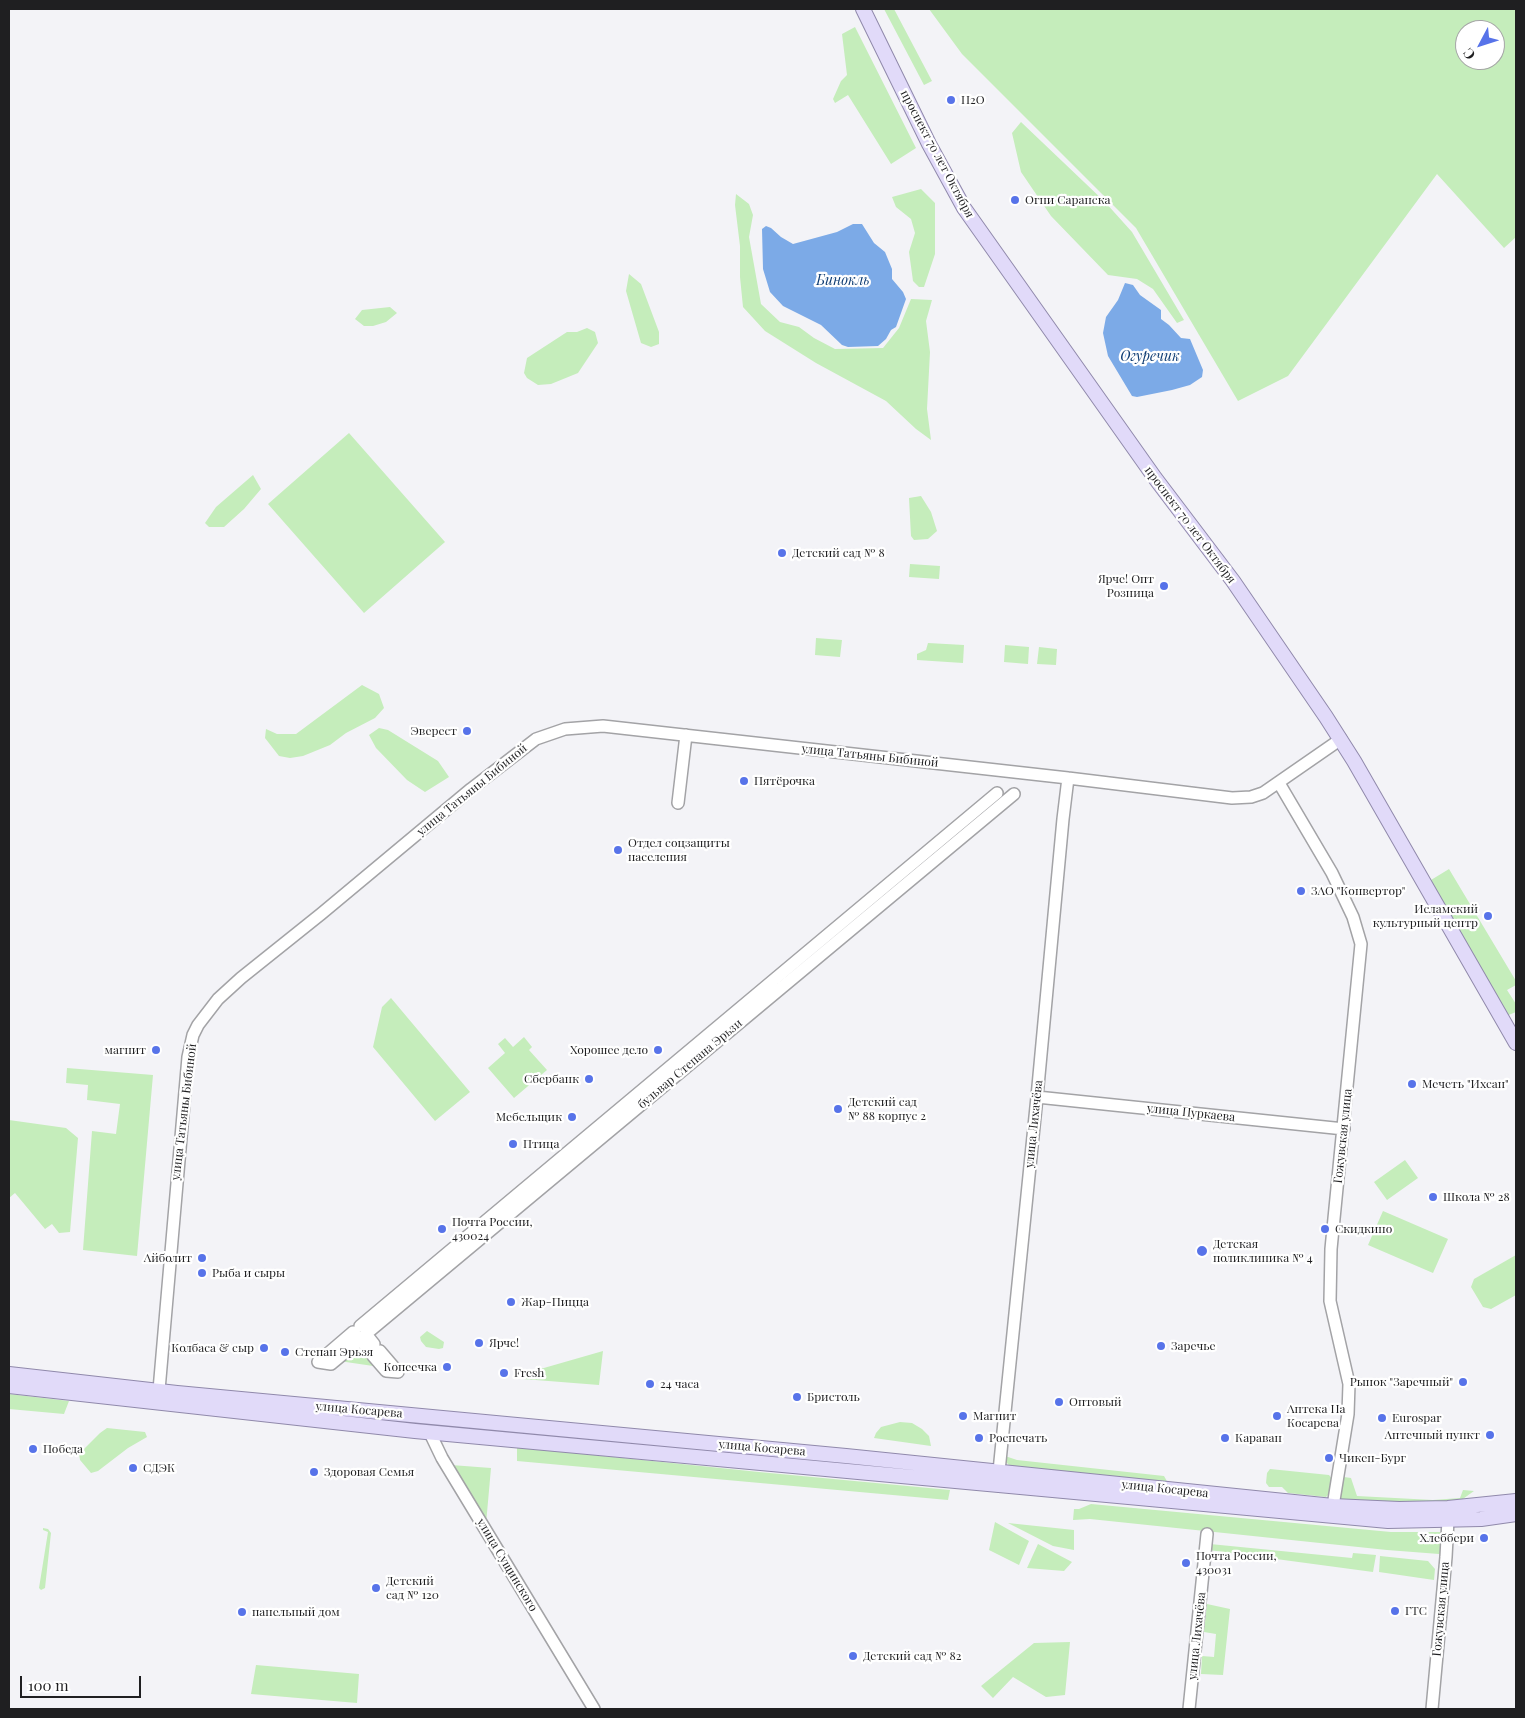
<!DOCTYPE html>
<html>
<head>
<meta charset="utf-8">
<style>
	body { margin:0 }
	#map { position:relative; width:1525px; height:1718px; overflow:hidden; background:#f3f3f7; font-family:"Playfair Display",serif }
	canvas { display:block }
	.frame { position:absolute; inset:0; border:10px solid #1f1f21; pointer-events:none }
	.north { position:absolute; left:1455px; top:20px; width:50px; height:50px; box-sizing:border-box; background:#fff; border:1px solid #a5a5a6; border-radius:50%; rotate:230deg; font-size:14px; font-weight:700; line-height:20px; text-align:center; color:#1f1f21 }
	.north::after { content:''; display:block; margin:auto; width:18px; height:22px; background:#5773e9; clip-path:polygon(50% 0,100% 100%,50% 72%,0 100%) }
	.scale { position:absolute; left:20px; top:1676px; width:121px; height:22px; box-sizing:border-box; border:2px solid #1f1f21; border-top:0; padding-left:6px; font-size:15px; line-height:18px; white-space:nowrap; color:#1f1f21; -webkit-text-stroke:4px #fff; paint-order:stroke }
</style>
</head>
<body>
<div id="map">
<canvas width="1525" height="1718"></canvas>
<div class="frame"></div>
<div class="north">С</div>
<div class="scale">100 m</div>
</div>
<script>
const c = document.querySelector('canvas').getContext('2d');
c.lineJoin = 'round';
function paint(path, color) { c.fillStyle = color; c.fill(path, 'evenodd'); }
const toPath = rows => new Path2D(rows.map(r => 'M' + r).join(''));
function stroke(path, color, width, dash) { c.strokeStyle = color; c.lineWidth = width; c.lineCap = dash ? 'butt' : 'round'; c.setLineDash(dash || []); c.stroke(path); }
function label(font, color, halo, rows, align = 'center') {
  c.font = font + ' "Playfair Display",serif'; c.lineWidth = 4.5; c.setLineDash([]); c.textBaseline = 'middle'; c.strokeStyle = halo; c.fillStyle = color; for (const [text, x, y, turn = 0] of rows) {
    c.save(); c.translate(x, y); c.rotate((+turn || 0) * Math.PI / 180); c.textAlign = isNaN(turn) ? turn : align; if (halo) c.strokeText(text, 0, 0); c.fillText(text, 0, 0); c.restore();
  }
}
const green = toPath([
	[884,9,894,9,932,81,924,85],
	[929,9,1516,9,1516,237,1504,248,1437,174,1288,376,1238,401,1136,228,962,54],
	[1465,30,1495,30,1495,60,1465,60],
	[855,27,916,148,891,164,848,95,835,103,833,99,841,81,847,75,842,34],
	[1021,122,1105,202,1132,232,1184,320,1177,323,1153,289,1137,279,1108,275,1051,216,1021,172,1012,133],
	[921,189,935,203,935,254,924,287,919,287,913,281,909,252,915,233,911,219,896,207,892,197],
	[736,194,749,204,753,215,749,237,761,304,780,322,799,327,814,338,835,349,883,348,899,328,911,299,932,300,926,321,930,352,927,409,931,440,916,429,886,401,816,363,765,331,743,307,740,277,740,246,735,205],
	[629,274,641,284,659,332,659,344,651,347,641,343,626,291],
	[390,307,397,313,386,322,373,326,364,326,355,319,362,310],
	[587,328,595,332,598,343,578,373,551,384,538,385,527,378,524,373,527,358,567,332,577,332],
	[349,433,445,542,364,613,268,504],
	[253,475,261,489,244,509,224,527,209,527,205,523,216,507],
	[921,496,931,512,937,531,928,539,914,540,911,536,909,498],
	[910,564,940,566,939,579,909,577],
	[816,638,842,640,840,657,815,655],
	[928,643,964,645,963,663,917,660,917,654,926,650],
	[1005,645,1029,647,1028,664,1004,662],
	[1039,647,1057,649,1056,665,1037,664],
	[362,685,379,694,384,708,375,718,346,733,330,745,303,756,290,758,279,756,265,738,266,729,277,734,296,734],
	[379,728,388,730,438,761,449,777,425,792,407,780,376,748,369,735],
	[1449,869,1516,981,1516,985,1507,990,1516,1004,1516,1012,1506,1016,1431,880],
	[391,998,470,1092,435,1121,373,1047,382,1007],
	[524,1037,532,1047,529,1050,547,1070,514,1098,488,1068,505,1053,498,1044,505,1038,513,1047],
	[67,1068,153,1075,137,1256,83,1250,92,1131,116,1134,120,1104,87,1100,88,1085,66,1083],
	[9,1120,66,1128,78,1138,70,1232,59,1233,52,1224,45,1229,15,1193,9,1198],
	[1405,1160,1418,1178,1387,1200,1374,1182],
	[1383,1211,1448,1239,1433,1273,1368,1245],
	[1516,1255,1516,1295,1491,1309,1483,1307,1471,1287,1474,1279],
	[427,1331,444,1342,443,1348,439,1349,426,1347,421,1341,420,1337],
	[359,1344,380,1367,339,1361],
	[603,1351,599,1385,523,1379,523,1374],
	[9,1394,69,1401,64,1414,9,1409],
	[900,1422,912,1423,922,1429,929,1436,931,1446,874,1438,876,1433,881,1427],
	[107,1428,145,1432,147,1437,128,1448,98,1471,91,1473,80,1460,79,1454,100,1433],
	[517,1447,759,1472,950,1490,948,1500,517,1461],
	[1005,1456,1017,1460,1164,1476,1168,1483,1010,1466,1007,1463],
	[451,1465,491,1468,486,1524],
	[1270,1469,1329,1475,1332,1479,1330,1493,1326,1497,1288,1493,1282,1487,1269,1487,1266,1483,1267,1473],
	[1344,1477,1351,1478,1357,1496,1433,1500,1460,1498,1463,1490,1474,1491,1460,1501,1429,1503,1342,1499,1339,1497,1341,1481],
	[1091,1504,1391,1532,1440,1532,1444,1538,1443,1550,1439,1554,1387,1550,1090,1519,1073,1520,1074,1509,1079,1509],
	[995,1522,1029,1541,1019,1565,989,1550],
	[1008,1523,1074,1530,1074,1550,1053,1546],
	[43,1528,48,1529,51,1533,45,1588,41,1590,39,1588,48,1532,43,1530],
	[1038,1544,1072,1562,1064,1571,1027,1568],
	[1210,1544,1352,1558,1353,1553,1376,1555,1373,1572,1209,1550],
	[1380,1556,1428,1561,1435,1569,1434,1580,1379,1572],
	[1207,1604,1230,1609,1223,1675,1201,1674,1202,1656,1214,1657,1216,1634,1204,1632],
	[1070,1642,1065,1695,1046,1697,1013,1677,993,1698,981,1686,1034,1643],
	[256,1665,359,1674,357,1703,251,1694]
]);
const water = toPath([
	[853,224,862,224,874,243,885,252,892,269,892,279,903,292,906,299,896,327,891,330,886,339,878,346,848,347,842,345,821,325,783,306,770,292,763,269,762,229,766,226,771,228,781,237,793,244,837,232],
	[1125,283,1133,285,1140,295,1161,310,1161,319,1169,325,1181,338,1190,339,1203,370,1202,377,1190,385,1172,390,1137,397,1132,396,1108,356,1103,333,1106,317,1118,300]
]);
const minor = toPath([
	[1279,783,1332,873,1353,917,1361,944,1331,1249,1330,1301,1349,1384,1348,1414,1333,1506],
	[678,803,686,735],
	[1037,1097,1344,1129],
	[360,1326,997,793],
	[353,1332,360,1340,331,1364,318,1362,353,1332],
	[366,1334,1014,794],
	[366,1334,374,1344,368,1349,360,1340,366,1334],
	[380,1351,398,1372,386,1371,373,1356,380,1351],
	[159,1390,188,1057,193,1035,198,1025,218,999,241,978,321,914,471,789,536,739,565,729,603,726,1068,778,1232,798,1251,797,1263,793,1341,739],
	[430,1433,442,1458,594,1709],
	[999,1471,1037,1097,1063,819,1068,778],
	[1189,1709,1207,1534],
	[1432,1709,1446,1557,1448,1520]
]);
const major = toPath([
	[863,9,929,144,964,208,1155,478,1233,581,1326,717,1354,761,1516,1043],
	[9,1374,177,1393,846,1456,1333,1506,1399,1509,1448,1508,1516,1501],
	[9,1386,415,1431,1388,1521,1481,1519,1516,1514]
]);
const markers = [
	[951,100,5,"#5773e9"],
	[1015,200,5,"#5773e9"],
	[782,553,5,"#5773e9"],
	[1164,586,5,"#5773e9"],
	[467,731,5,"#5773e9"],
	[744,781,5,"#5773e9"],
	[618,850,5,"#5773e9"],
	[1301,891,5,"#5773e9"],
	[1488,916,5,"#5773e9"],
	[156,1050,5,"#5773e9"],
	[658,1050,5,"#5773e9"],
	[589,1079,5,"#5773e9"],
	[1412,1084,5,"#5773e9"],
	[838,1109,5,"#5773e9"],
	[572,1117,5,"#5773e9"],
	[513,1144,5,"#5773e9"],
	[1433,1197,5,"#5773e9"],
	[442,1229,5,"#5773e9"],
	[1325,1229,5,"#5773e9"],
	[1202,1251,6,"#5773e9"],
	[202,1258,5,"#5773e9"],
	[202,1273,5,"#5773e9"],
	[511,1302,5,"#5773e9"],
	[479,1343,5,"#5773e9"],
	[1161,1346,5,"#5773e9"],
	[264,1348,5,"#5773e9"],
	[285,1352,5,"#5773e9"],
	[447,1367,5,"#5773e9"],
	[504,1373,5,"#5773e9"],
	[1463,1382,5,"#5773e9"],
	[650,1384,5,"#5773e9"],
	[797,1397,5,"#5773e9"],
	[1059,1402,5,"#5773e9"],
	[963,1416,5,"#5773e9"],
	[1277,1416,5,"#5773e9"],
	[1382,1418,5,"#5773e9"],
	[1490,1435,5,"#5773e9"],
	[979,1438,5,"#5773e9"],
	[1225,1438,5,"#5773e9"],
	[33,1449,5,"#5773e9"],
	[1329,1458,5,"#5773e9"],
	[133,1468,5,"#5773e9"],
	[314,1472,5,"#5773e9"],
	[1484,1538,5,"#5773e9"],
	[1186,1563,5,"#5773e9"],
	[376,1588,5,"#5773e9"],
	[1395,1611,5,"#5773e9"],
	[242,1612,5,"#5773e9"],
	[853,1656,5,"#5773e9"]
];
const poiNames = [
	["H2O",961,100],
	["Огни Саранска",1025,200],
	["Детский сад № 8",792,553],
	["Ярче! Опт",1154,579,"right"],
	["Розница",1154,593,"right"],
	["Эверест",457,731,"right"],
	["Пятёрочка",754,781],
	["Отдел соцзащиты",628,843],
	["населения",628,857],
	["ЗАО \"Конвертор\"",1311,891],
	["Исламский",1478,909,"right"],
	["культурный центр",1478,923,"right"],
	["магнит",146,1050,"right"],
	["Хорошее дело",648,1050,"right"],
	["Сбербанк",579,1079,"right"],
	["Мечеть \"Ихсан\"",1422,1084],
	["Детский сад",848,1102],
	["№ 88 корпус 2",848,1116],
	["Мебельщик",562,1117,"right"],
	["Птица",523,1144],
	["Школа № 28",1443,1197],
	["Почта России,",452,1222],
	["430024",452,1236],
	["Скидкино",1335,1229],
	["Детская",1213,1244],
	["поликлиника № 4",1213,1258],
	["Айболит",192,1258,"right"],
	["Рыба и сыры",212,1273],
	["Жар-Пицца",521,1302],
	["Ярче!",489,1343],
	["Заречье",1171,1346],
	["Колбаса & сыр",254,1348,"right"],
	["Степан Эрьзя",295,1352],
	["Копеечка",437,1367,"right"],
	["Fresh",514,1373],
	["Рынок \"Заречный\"",1453,1382,"right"],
	["24 часа",660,1384],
	["Бристоль",807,1397],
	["Оптовый",1069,1402],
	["Аптека На",1287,1409],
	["Косарева",1287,1423],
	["Магнит",973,1416],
	["Eurospar",1392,1418],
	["Аптечный пункт",1480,1435,"right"],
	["Роспечать",989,1438],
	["Караван",1235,1438],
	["Победа",43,1449],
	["Чикен-Бург",1339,1458],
	["СДЭК",143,1468],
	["Здоровая Семья",324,1472],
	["Хлеббери",1474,1538,"right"],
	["Почта России,",1196,1556],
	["430031",1196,1570],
	["Детский",386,1581],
	["сад № 120",386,1595],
	["ГТС",1405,1611],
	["панельный дом",252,1612],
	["Детский сад № 82",863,1656]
];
const streetNames = [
	["проспект 70 лет Октября",937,154,62],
	["проспект 70 лет Октября",1190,525,53],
	["улица Татьяны Бибиной",870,756,6],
	["улица Татьяны Бибиной",472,790,-39],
	["бульвар Степана Эрьзи",690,1064,-40],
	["улица Татьяны Бибиной",184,1112,-83],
	["улица Пуркаева",1191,1113,6],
	["улица Лихачёва",1034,1124,-84],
	["Гожувская улица",1343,1136,-84],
	["улица Косарева",359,1410,5],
	["улица Косарева",762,1448,5],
	["улица Косарева",1165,1489,6],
	["улица Сущинского",507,1565,59],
	["Гожувская улица",1441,1609,-85],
	["улица Лихачёва",1197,1636,-84]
];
const waterNames = [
	["Бинокль",843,281],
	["Огуречик",1150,357]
];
paint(green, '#c5edbb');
paint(water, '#7caae7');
stroke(minor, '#a3a3a6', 14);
stroke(major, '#9089ab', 16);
stroke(minor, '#fff', 11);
stroke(major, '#e1daf9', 14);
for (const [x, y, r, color] of markers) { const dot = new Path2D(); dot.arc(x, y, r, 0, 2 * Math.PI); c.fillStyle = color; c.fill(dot); stroke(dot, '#fff', 2); }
label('12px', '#1f1f21', '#fff', poiNames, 'left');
label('12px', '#1f1f21', '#fff', streetNames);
label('italic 14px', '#0e3c73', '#fff', waterNames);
</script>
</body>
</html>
